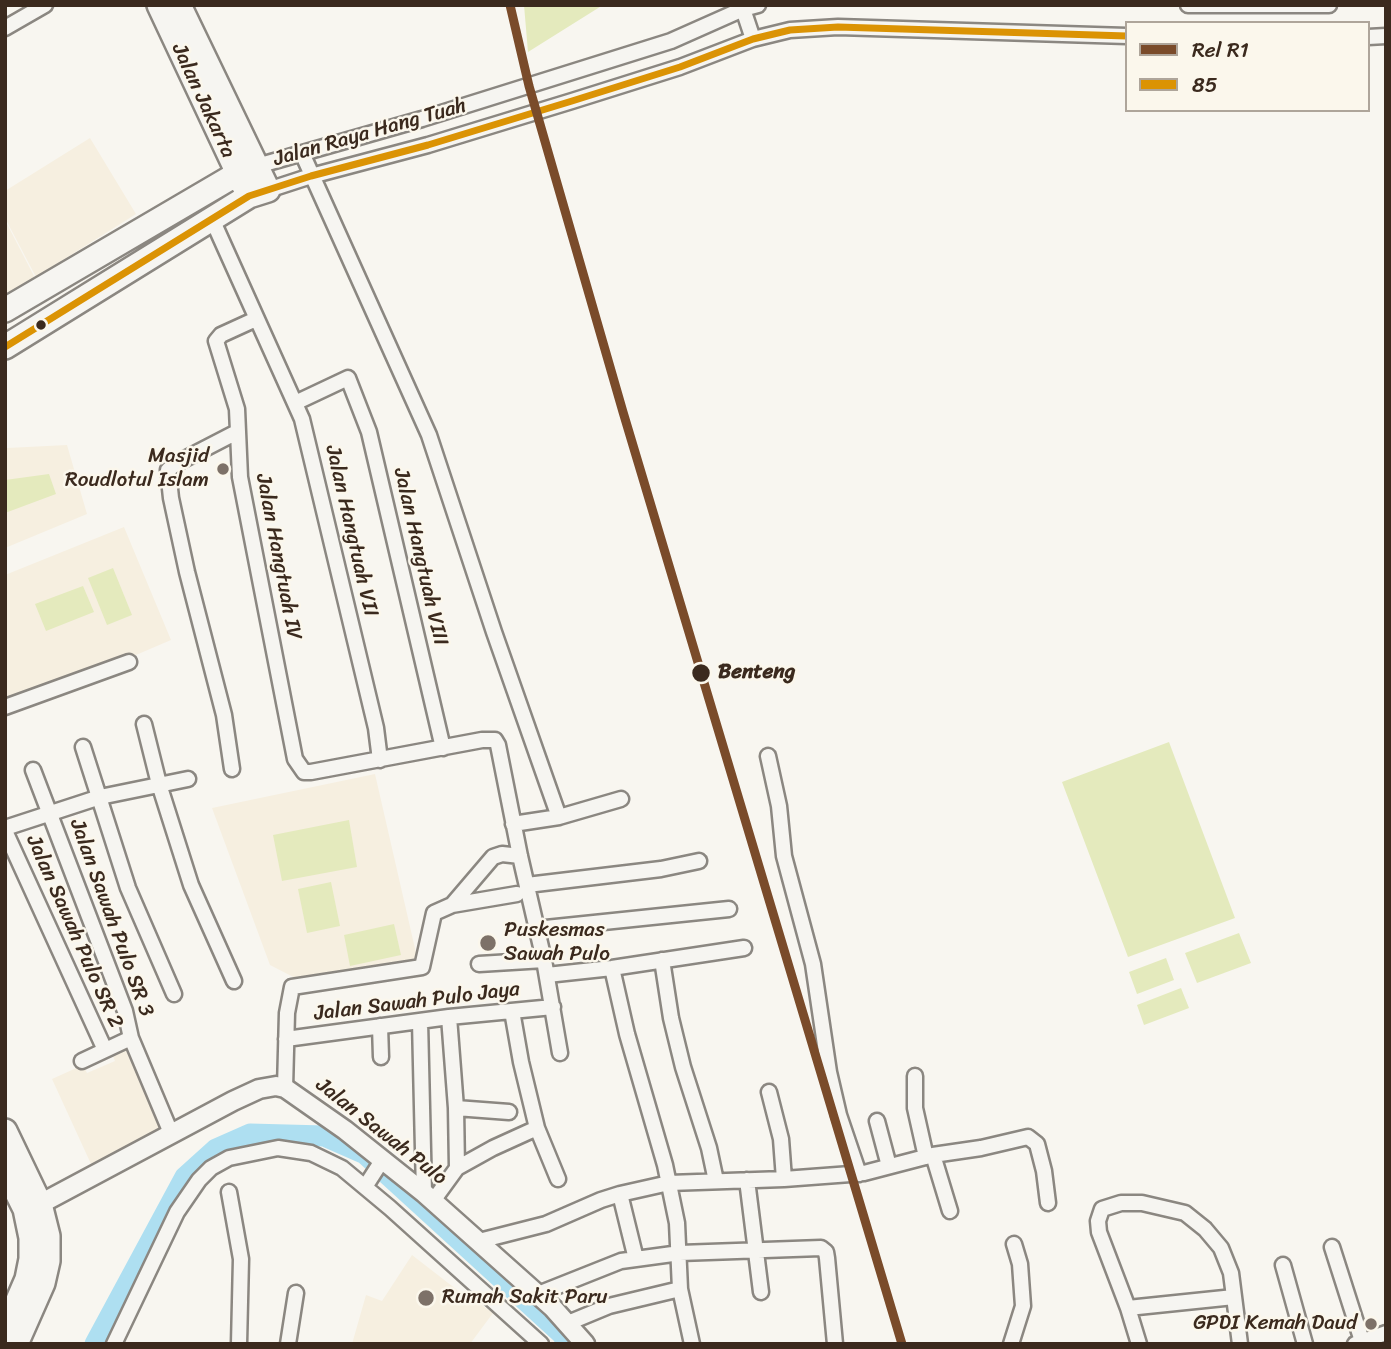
<!DOCTYPE html>
<html>
<head>
<meta charset="utf-8">
<style>
	body { margin:0 }
	#map { position:relative; width:1391px; height:1349px; overflow:hidden; background:#f8f6f0; font-family:Sriracha,sans-serif }
	canvas { display:block }
	.frame { position:absolute; inset:0; border:7px solid #3b2a1e; pointer-events:none }
	.legend { position:absolute; left:1125px; top:21px; width:245px; height:91px; box-sizing:border-box; background:#fbf7ec; border:2px solid #aea59a; margin:0; padding:9px 12px; list-style:none; font-size:21px; color:#3b2a1e }
	.legend li { display:flex; align-items:center; gap:14px; height:35px }
	.legend b { width:35px; border:2px solid #aea59a }
</style>
</head>
<body>
<div id="map">
<canvas width="1391" height="1349"></canvas>
<div class="frame"></div>
<ul class="legend">
<li><b style="height:9px;background:#7a4b2a"></b>Rel R1</li>
<li><b style="height:9px;background:#db9304"></b>85</li>
</ul>
</div>
<script>
const c = document.querySelector('canvas').getContext('2d');
c.lineJoin = 'round';
function paint(path, color) { c.fillStyle = color; c.fill(path, 'evenodd'); }
const toPath = rows => new Path2D(rows.map(r => 'M' + r).join(''));
function stroke(path, color, width, dash) { c.strokeStyle = color; c.lineWidth = width; c.lineCap = dash ? 'butt' : 'round'; c.setLineDash(dash || []); c.stroke(path); }
function label(font, color, halo, rows, align = 'center') {
  c.font = font + ' Sriracha,sans-serif'; c.lineWidth = 5; c.setLineDash([]); c.textBaseline = 'middle'; c.strokeStyle = halo; c.fillStyle = color; for (const [text, x, y, turn = 0] of rows) {
    c.save(); c.translate(x, y); c.rotate((+turn || 0) * Math.PI / 180); c.textAlign = isNaN(turn) ? turn : align; if (halo) c.strokeText(text, 0, 0); c.fillText(text, 0, 0); c.restore();
  }
}
const built = toPath([
	[90,138,136,214,36,277,5,218,5,191],
	[5,220,35,278,5,296],
	[67,445,87,514,5,548,5,447,7,448],
	[124,527,171,640,5,711,5,575],
	[375,774,419,966,305,983,270,965,212,808],
	[128,1044,165,1128,91,1164,52,1079,83,1065,87,1073,115,1061,111,1051],
	[412,1255,474,1303,476,1301,493,1313,470,1344,352,1344,366,1295,382,1301]
]);
const green = toPath([
	[524,5,603,5,528,52],
	[49,474,56,494,5,513,5,480],
	[113,568,132,615,107,625,88,578],
	[83,586,94,612,46,631,35,604],
	[1169,742,1235,918,1128,957,1062,782],
	[349,820,357,867,282,881,273,835],
	[331,882,340,926,307,933,298,889],
	[394,924,401,955,350,966,344,935],
	[1239,933,1251,963,1197,983,1185,953],
	[1166,958,1174,980,1137,994,1129,972],
	[1181,988,1189,1008,1144,1025,1137,1005]
]);
const river = toPath([
	[95,1344,185,1177,216,1149,250,1134,324,1136,365,1154,562,1334,568,1344]
]);
const minor = toPath([
	[1188,5,1329,5],
	[743,9,753,39],
	[5,28,45,5],
	[1368,37,1386,36],
	[302,153,429,435,494,632,559,817],
	[257,166,422,119,671,41,743,9,758,5],
	[268,190,311,176,428,145,572,101,680,67,753,39,790,30,838,27,1127,36],
	[212,219,302,419,376,728,380,760],
	[256,319,221,335,216,341,237,409,240,477,295,759,304,772,311,772,482,740,495,740,498,745,520,856,544,960,560,1053],
	[295,403,348,378,369,432,443,748],
	[5,707,129,662],
	[144,724,159,784,191,885,234,981],
	[83,747,128,888,174,994],
	[768,756,779,806,784,856,813,964,829,1072,839,1115,859,1174],
	[232,769,224,715,187,572,171,498,168,470,177,463,237,432],
	[33,770,125,1011,131,1038],
	[513,824,559,817,621,799],
	[5,828,100,797,188,779],
	[5,831,105,1050],
	[527,885,661,869,699,861],
	[452,905,517,894],
	[536,929,729,909],
	[662,960,671,1018,683,1067,709,1148,716,1181],
	[479,964,544,960],
	[612,968,627,1034,665,1165,677,1223,680,1289,692,1344],
	[547,975,612,968,744,948],
	[512,1011,521,1062,537,1128,558,1179],
	[449,1017,456,1108,457,1168],
	[420,1021,424,1193],
	[380,1026,381,1057],
	[286,1039,449,1017,553,1007],
	[82,1061,131,1038,171,1133],
	[915,1076,915,1108,926,1157],
	[285,1088,287,1013,292,987,422,967,434,913,452,905,493,857,502,854,520,856],
	[769,1092,781,1139,784,1179],
	[456,1108,509,1112],
	[877,1121,889,1166],
	[933,1155,950,1211],
	[747,1180,761,1292],
	[365,1187,383,1159],
	[229,1192,241,1259,239,1344],
	[620,1194,636,1259],
	[433,1201,457,1168,493,1148,537,1128],
	[479,1241,546,1224,601,1200,620,1194,669,1183,784,1179,864,1173,933,1155,981,1148,1028,1137,1037,1144,1044,1171,1048,1203],
	[1332,1247,1362,1341],
	[1283,1265,1305,1344],
	[538,1294,621,1261,680,1253,821,1248,826,1252,827,1258,835,1344],
	[1234,1297,1128,1308,1099,1232,1098,1221,1102,1209,1121,1203,1142,1203,1185,1213,1205,1229,1221,1248,1231,1273,1240,1344],
	[1128,1308,1139,1344],
	[568,1323,609,1306,680,1289],
	[114,1344,177,1212,199,1180,211,1168,229,1158,278,1148,311,1153,342,1168,390,1208,541,1344],
	[288,1344,296,1293],
	[1011,1344,1023,1306,1020,1264,1014,1244],
	[1355,1344,1386,1333]
]);
const tertiary = toPath([
	[40,1204,233,1101,259,1089,276,1086,285,1088,345,1130,424,1193,553,1308,585,1344]
]);
const trunk = toPath([
	[159,5,244,186],
	[5,310,237,174,257,166],
	[5,347,249,196,268,190,179,5],
	[5,1131,40,1204,48,1236,48,1261,43,1283,16,1344],
	[5,1169,25,1209,31,1238,31,1259,27,1279,5,1330]
]);
const bus1 = toPath([
	[5,347,249,196,311,176,428,145,572,101,680,67,753,39,790,30,838,27,1127,36]
]);
const rail1 = toPath([
	[510,5,529,86,623,412,902,1344]
]);
const markers = [
	[41,325,6,"#3b2a1e"],
	[223,469,7,"#7d7168"],
	[701,673,10,"#3b2a1e"],
	[488,943,9,"#7d7168"],
	[426,1298,9,"#7d7168"],
	[1371,1324,7,"#7d7168"]
];
const streetNames = [
	["Jalan Jakarta",203,101,65],
	["Jalan Raya Hang Tuah",370,133,-16],
	["Jalan Hangtuah VII",351,531,77],
	["Jalan Hangtuah IV",278,557,79],
	["Jalan Hangtuah VIII",420,557,77],
	["Jalan Sawah Pulo SR 3",111,918,70],
	["Jalan Sawah Pulo SR 2",74,932,66],
	["Jalan Sawah Pulo Jaya",417,1002,-7],
	["Jalan Sawah Pulo",381,1132,38]
];
const poiNames = [
	["Masjid",209,457],
	["Roudlotul Islam",209,481],
	["Puskesmas",504,931,"left"],
	["Sawah Pulo",504,955,"left"],
	["Rumah Sakit Paru",442,1298,"left"],
	["GPDI Kemah Daud",1357,1324]
];
const stopNames = [
	["Benteng",718,673]
];
paint(built, '#f6efe0');
paint(green, '#e4eabd');
stroke(river, '#aedff1', 21);
stroke(minor, '#8b8781', 19);
stroke(tertiary, '#8b8781', 23);
stroke(trunk, '#8b8781', 28);
stroke(minor, '#f6f5f1', 14);
stroke(tertiary, '#f6f5f1', 18);
stroke(trunk, '#f6f5f1', 23);
stroke(bus1, '#db9304', 7);
stroke(rail1, '#7a4b2a', 9);
for (const [x, y, r, color] of markers) { const dot = new Path2D(); dot.arc(x, y, r, 0, 2 * Math.PI); c.fillStyle = color; c.fill(dot); stroke(dot, '#fbf7ec', 2.5); }
label('21px', '#3b2a1e', '#fbf7ec', streetNames);
label('21px', '#3b2a1e', '#fbf7ec', poiNames, 'right');
label('bold 21px', '#3b2a1e', '#fbf7ec', stopNames, 'left');
</script>
</body>
</html>
